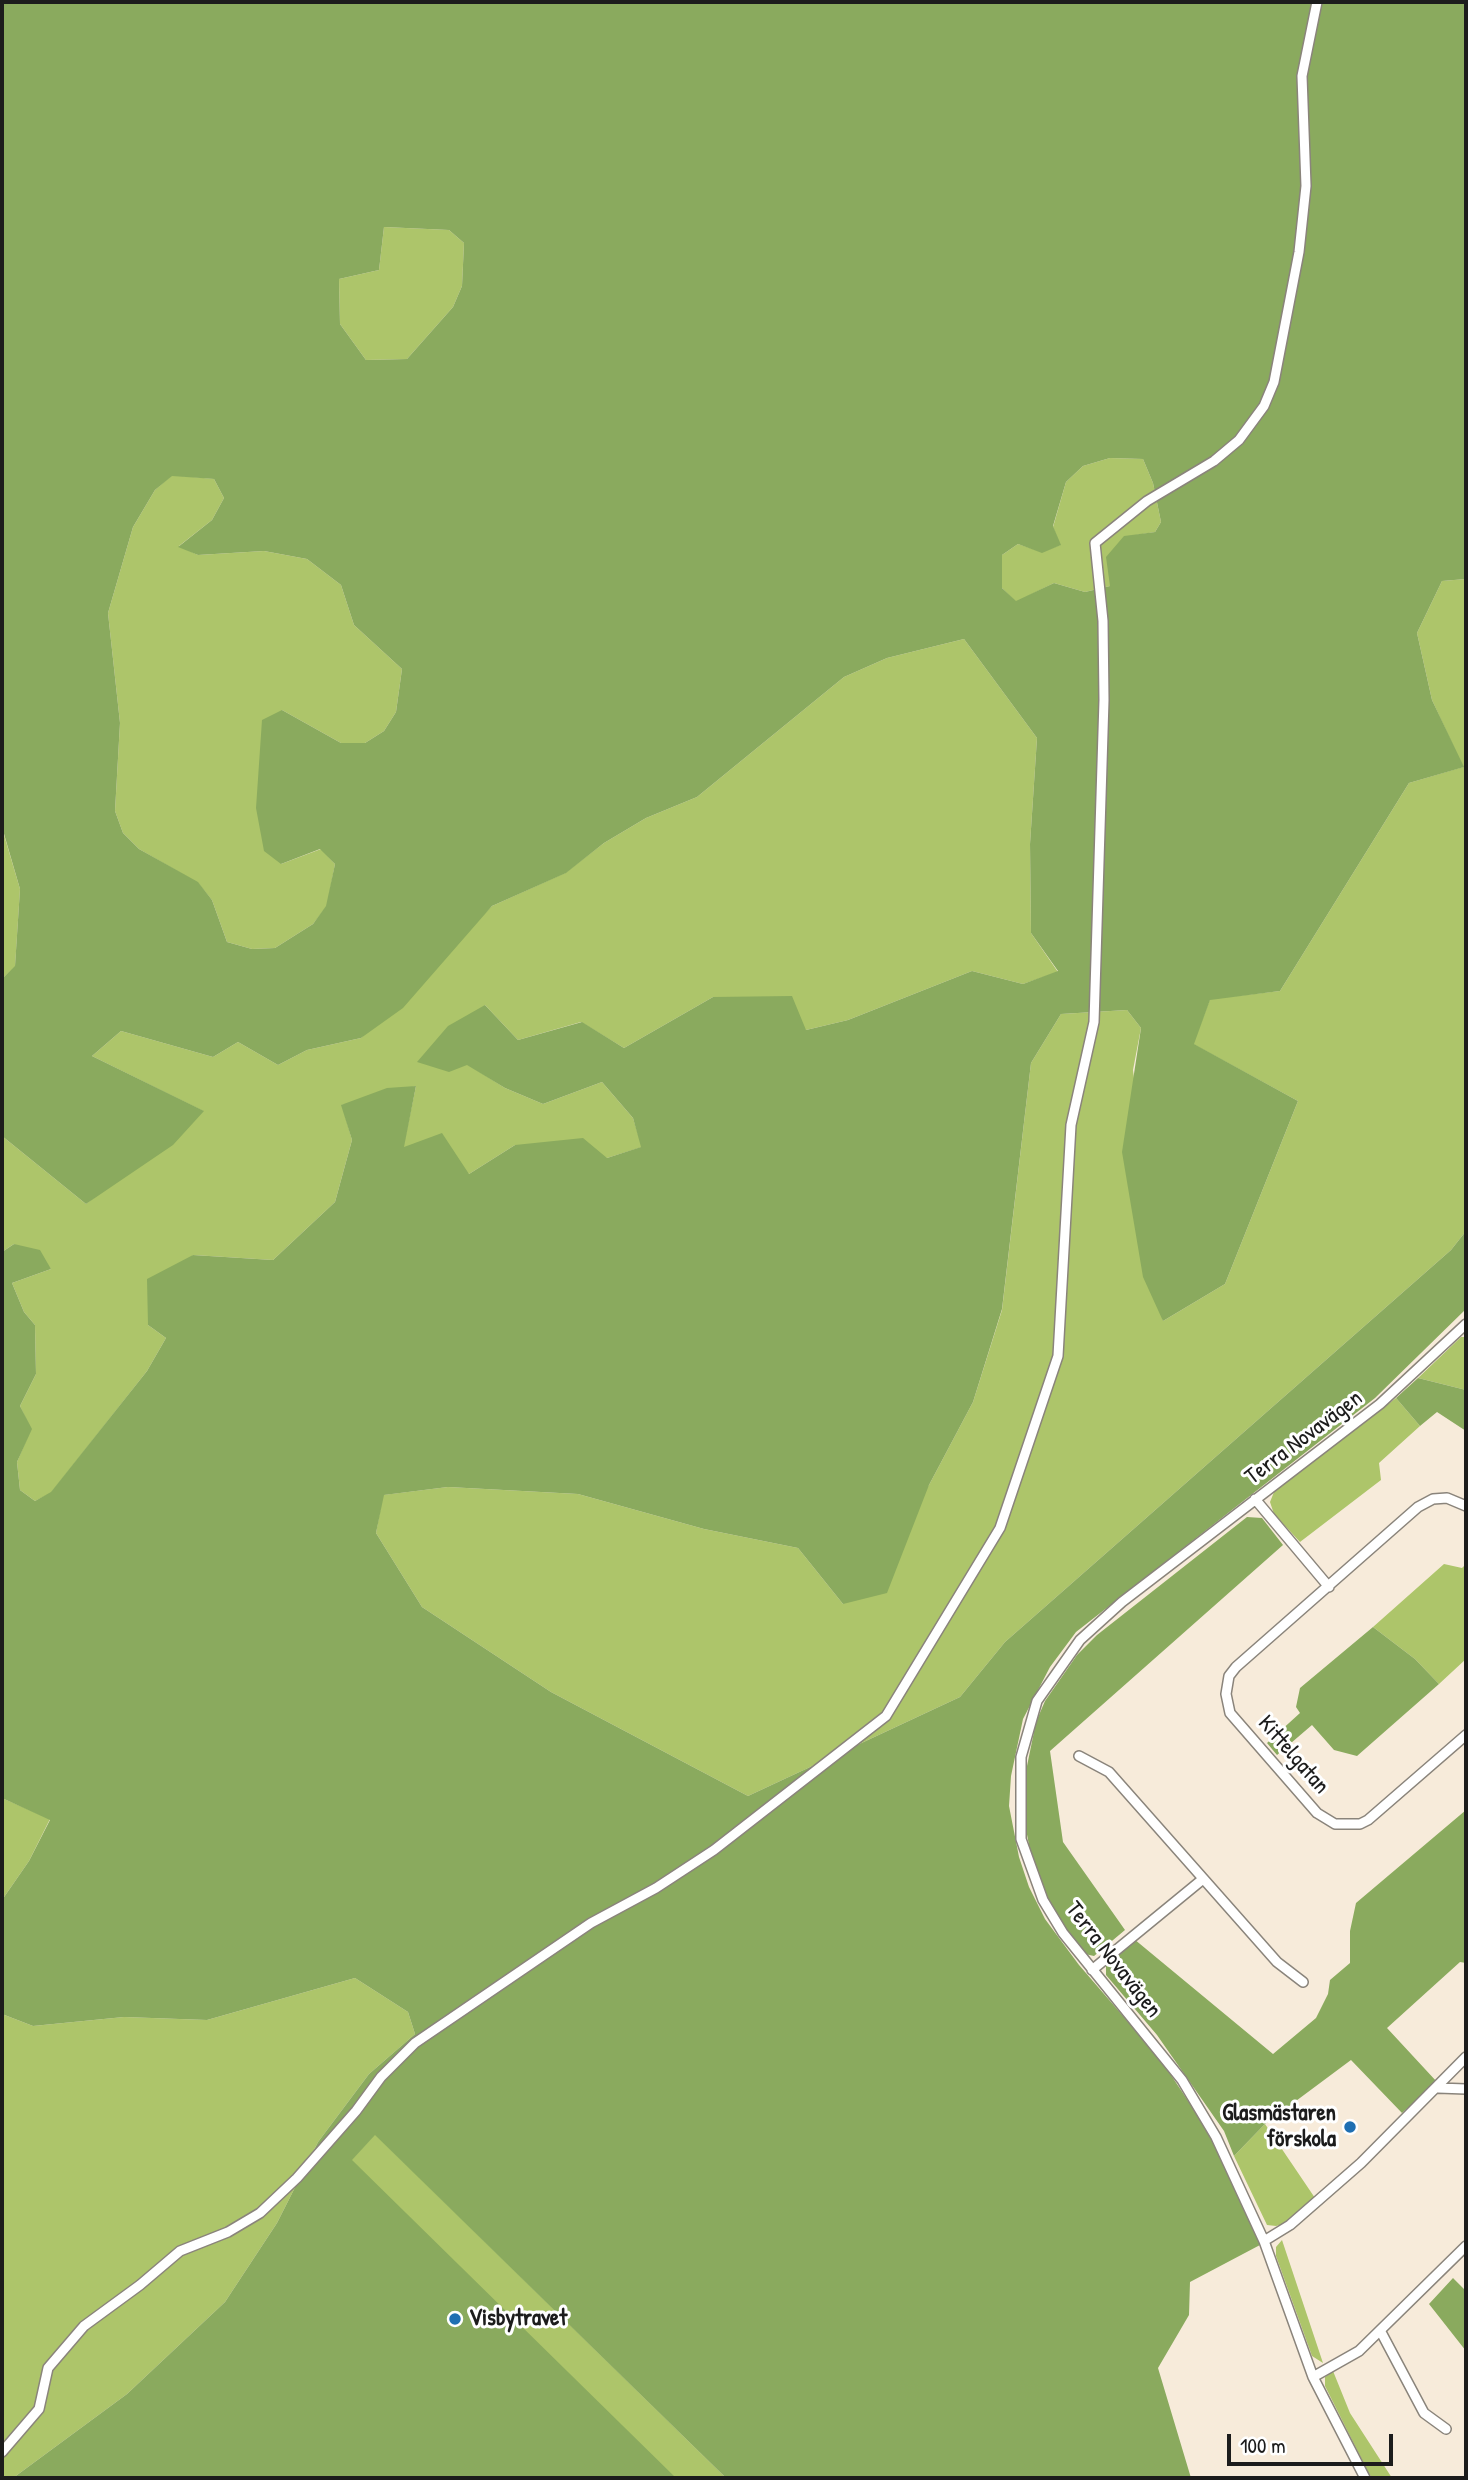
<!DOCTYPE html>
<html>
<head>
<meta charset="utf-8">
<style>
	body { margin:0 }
	#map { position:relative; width:1468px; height:2480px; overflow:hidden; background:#f7ebda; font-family:"Patrick Hand",sans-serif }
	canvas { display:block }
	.frame { position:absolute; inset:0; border:4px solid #1c1c1c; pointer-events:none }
	.scale { position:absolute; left:1227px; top:2434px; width:166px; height:32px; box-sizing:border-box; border:4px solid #1c1c1c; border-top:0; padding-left:9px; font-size:21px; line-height:24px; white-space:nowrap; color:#1c1c1c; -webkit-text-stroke:5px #fff; paint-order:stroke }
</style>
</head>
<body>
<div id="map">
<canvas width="1468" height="2480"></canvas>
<div class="frame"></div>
<div class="scale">100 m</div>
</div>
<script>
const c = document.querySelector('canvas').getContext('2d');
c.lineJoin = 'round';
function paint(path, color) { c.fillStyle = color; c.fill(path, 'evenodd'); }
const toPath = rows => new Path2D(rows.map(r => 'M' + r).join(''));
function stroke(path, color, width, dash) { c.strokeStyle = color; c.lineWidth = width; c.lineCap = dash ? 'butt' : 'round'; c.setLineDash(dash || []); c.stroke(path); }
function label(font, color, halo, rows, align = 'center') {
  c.font = font + ' "Patrick Hand",sans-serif'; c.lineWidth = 6; c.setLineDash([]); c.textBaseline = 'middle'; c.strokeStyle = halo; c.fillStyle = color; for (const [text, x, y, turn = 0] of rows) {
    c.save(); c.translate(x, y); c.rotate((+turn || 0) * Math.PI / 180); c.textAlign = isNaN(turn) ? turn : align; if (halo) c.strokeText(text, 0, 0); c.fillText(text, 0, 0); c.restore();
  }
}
const green = toPath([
	[384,227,449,230,464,243,462,286,453,307,407,359,366,360,340,324,339,279,379,270],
	[1110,458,1143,459,1153,483,1161,522,1155,532,1124,537,1110,586,1085,592,1054,583,1016,602,1002,588,1002,555,1018,544,1042,552,1060,545,1053,527,1066,482,1083,466],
	[172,475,214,479,224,498,212,520,179,546,198,555,264,551,307,559,341,585,354,625,402,669,396,712,384,731,365,743,341,743,282,710,281,864,321,849,335,864,327,906,313,924,275,948,252,949,227,942,212,900,198,883,139,849,123,833,115,811,120,723,108,613,133,527,155,490],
	[1466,579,1466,1231,1451,1250,1005,1642,960,1697,748,1796,551,1692,422,1607,376,1533,383,1495,448,1487,578,1494,704,1529,798,1548,843,1604,929,1485,973,1402,1002,1310,1031,1063,1061,1014,1127,1010,1141,1028,1133,1070,1163,1321,1225,1284,1298,1101,1193,1044,1210,999,1280,991,1409,783,1463,767,1432,700,1417,633,1442,581],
	[964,639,1037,738,1030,844,1031,933,1058,972,1023,984,972,971,848,1020,806,1030,713,997,624,1048,581,1022,518,1040,485,1005,467,1064,505,1088,543,1104,602,1082,633,1118,642,1147,607,1158,515,1145,469,1174,403,1148,416,1086,342,1105,352,1140,335,1202,273,1260,193,1255,148,1325,166,1338,147,1371,51,1493,35,1501,20,1490,17,1462,31,1429,20,1406,36,1374,35,1325,24,1312,12,1283,51,1269,14,1244,2,1252,2,1136,86,1204,203,1111,92,1056,121,1031,213,1057,238,1042,278,1065,307,1050,361,1038,492,906,565,873,604,843,646,818,697,797,844,677,887,658],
	[2,828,20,889,15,967,2,979],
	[1461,1337,1466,1337,1466,1390,1418,1378],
	[1396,1398,1420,1426,1379,1463,1381,1480,1300,1542,1274,1514,1270,1502,1274,1492],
	[1444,1564,1462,1568,1466,1564,1466,1659,1439,1684,1415,1659,1373,1627],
	[2,1798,50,1819,29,1861,2,1900],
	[355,1978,408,2012,415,2034,369,2074,318,2142,277,2223,225,2302,127,2394,13,2478,2,2478,2,2014,33,2026,124,2017,207,2020],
	[1265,2124,1315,2198,1284,2224,1276,2226,1267,2225,1234,2156],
	[375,2134,726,2478,342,2478,351,2160],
	[1282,2240,1323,2363,1312,2356,1276,2256,1276,2247],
	[1333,2371,1350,2413,1392,2478,1372,2478,1368,2472,1325,2386,1325,2377]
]);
const forest = toPath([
	[2,2,1466,2,1466,579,1442,581,1417,633,1432,700,1464,767,1409,783,1280,991,1210,1000,1194,1044,1298,1101,1225,1284,1163,1321,1143,1277,1122,1152,1141,1028,1127,1010,1061,1014,1031,1063,1002,1309,973,1402,929,1485,887,1593,843,1604,798,1548,704,1529,578,1494,448,1487,384,1495,376,1533,422,1607,551,1692,748,1796,960,1697,1005,1642,1451,1250,1466,1231,1466,1309,1375,1398,1076,1632,1050,1667,1023,1719,1011,1776,1009,1806,1019,1857,1029,1887,1045,1919,1079,1965,1161,2060,1212,2137,1260,2245,1190,2282,1189,2315,1158,2368,1191,2478,726,2478,375,2135,352,2160,676,2478,13,2478,127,2394,225,2302,277,2223,318,2142,369,2074,415,2034,408,2012,355,1978,207,2020,124,2017,33,2026,2,2014,2,1900,29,1861,50,1820,2,1798,2,1252,14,1244,40,1250,51,1269,12,1283,24,1312,35,1325,36,1374,20,1406,32,1429,17,1462,20,1490,35,1501,51,1492,147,1371,166,1338,148,1325,147,1279,193,1255,273,1260,335,1202,352,1140,341,1105,387,1088,416,1086,404,1147,442,1133,469,1174,515,1145,583,1138,607,1158,641,1147,633,1118,602,1082,543,1104,505,1088,467,1065,449,1072,417,1062,448,1026,485,1005,518,1040,582,1022,624,1048,713,997,792,996,806,1030,848,1020,972,971,1023,984,1058,971,1031,933,1030,844,1037,738,964,639,887,658,844,677,697,797,646,818,604,843,566,873,492,906,403,1008,361,1038,307,1050,278,1065,238,1042,213,1057,121,1031,92,1056,204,1111,173,1145,86,1204,2,1136,2,979,15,966,20,889,2,827],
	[384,227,449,230,464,243,462,286,453,307,407,359,366,360,340,324,339,279,379,270],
	[1110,458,1143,459,1153,483,1161,522,1155,532,1124,536,1106,557,1110,586,1085,592,1054,583,1016,601,1002,588,1002,555,1018,544,1042,553,1061,545,1053,526,1066,482,1083,466],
	[172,476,214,479,224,498,212,520,178,547,198,555,264,551,307,559,341,585,354,625,402,669,396,712,384,731,365,743,341,743,282,710,262,720,256,808,264,851,281,864,320,849,335,864,326,906,313,924,275,948,252,949,227,942,212,900,198,882,139,849,123,833,115,811,120,723,108,613,133,527,155,490],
	[1418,1378,1466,1390,1466,1431,1437,1412,1420,1426,1396,1398],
	[1247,1517,1262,1518,1283,1545,1050,1751,1063,1842,1125,1930,1094,1956,1085,1954,1050,1908,1032,1861,1025,1824,1027,1766,1036,1722,1045,1701,1077,1655,1097,1635],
	[1373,1627,1415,1659,1439,1684,1357,1756,1334,1750,1312,1725,1277,1755,1267,1743,1300,1713,1296,1707,1300,1688],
	[1466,1810,1466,1963,1460,1962,1387,2028,1437,2082,1402,2113,1351,2060,1265,2124,1234,2156,1224,2131,1157,2035,1106,1975,1106,1964,1134,1939,1273,2054,1316,2018,1328,1994,1330,1980,1350,1963,1350,1931,1356,1903],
	[1453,2278,1466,2291,1466,2351,1429,2304]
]);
const minor = toPath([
	[1255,1499,1329,1587],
	[1466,1506,1447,1498,1433,1499,1418,1507,1236,1667,1229,1676,1226,1694,1230,1713,1317,1813,1335,1824,1360,1824,1368,1820,1466,1735],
	[1079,1756,1109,1772,1277,1962,1303,1982],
	[1092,1970,1203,1879],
	[1438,2088,1466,2089],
	[1264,2241,1290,2225,1361,2163,1466,2057],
	[1381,2332,1424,2413,1446,2429],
	[1313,2377,1359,2351,1466,2246],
	[2,2452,39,2409,48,2368,84,2326,140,2285,180,2251,228,2232,260,2213,297,2178,356,2111,381,2077,415,2043,591,1923,656,1888,714,1850,886,1716,1000,1528,1058,1356,1071,1125,1094,1022,1104,700,1103,621,1095,543,1147,501,1214,461,1239,440,1264,406,1274,382,1299,252,1306,186,1302,76,1317,2],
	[1365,2478,1313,2377,1264,2241,1216,2137,1182,2080,1063,1933,1043,1900,1021,1839,1021,1757,1037,1701,1080,1640,1122,1602,1380,1404,1466,1324]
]);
const markers = [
	[1350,2127,7,"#1f6fb2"],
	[455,2319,7,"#1f6fb2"]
];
const streetNames = [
	["Terra Novavägen",1304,1438,-37],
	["Kittelgatan",1293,1755,49],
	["Terra Novavägen",1113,1960,52]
];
const poiNames = [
	["Glasmästaren",1336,2114],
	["förskola",1336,2140],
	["Visbytravet",469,2319,"left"]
];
paint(green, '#adc56a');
paint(forest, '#8aaa5e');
stroke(minor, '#8a847b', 12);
stroke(minor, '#fff', 9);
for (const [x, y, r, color] of markers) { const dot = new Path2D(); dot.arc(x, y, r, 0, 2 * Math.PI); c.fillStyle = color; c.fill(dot); stroke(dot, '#fff', 2.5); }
label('23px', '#1c1c1c', '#fff', streetNames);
label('bold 23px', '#1c1c1c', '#fff', poiNames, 'right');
</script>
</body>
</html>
